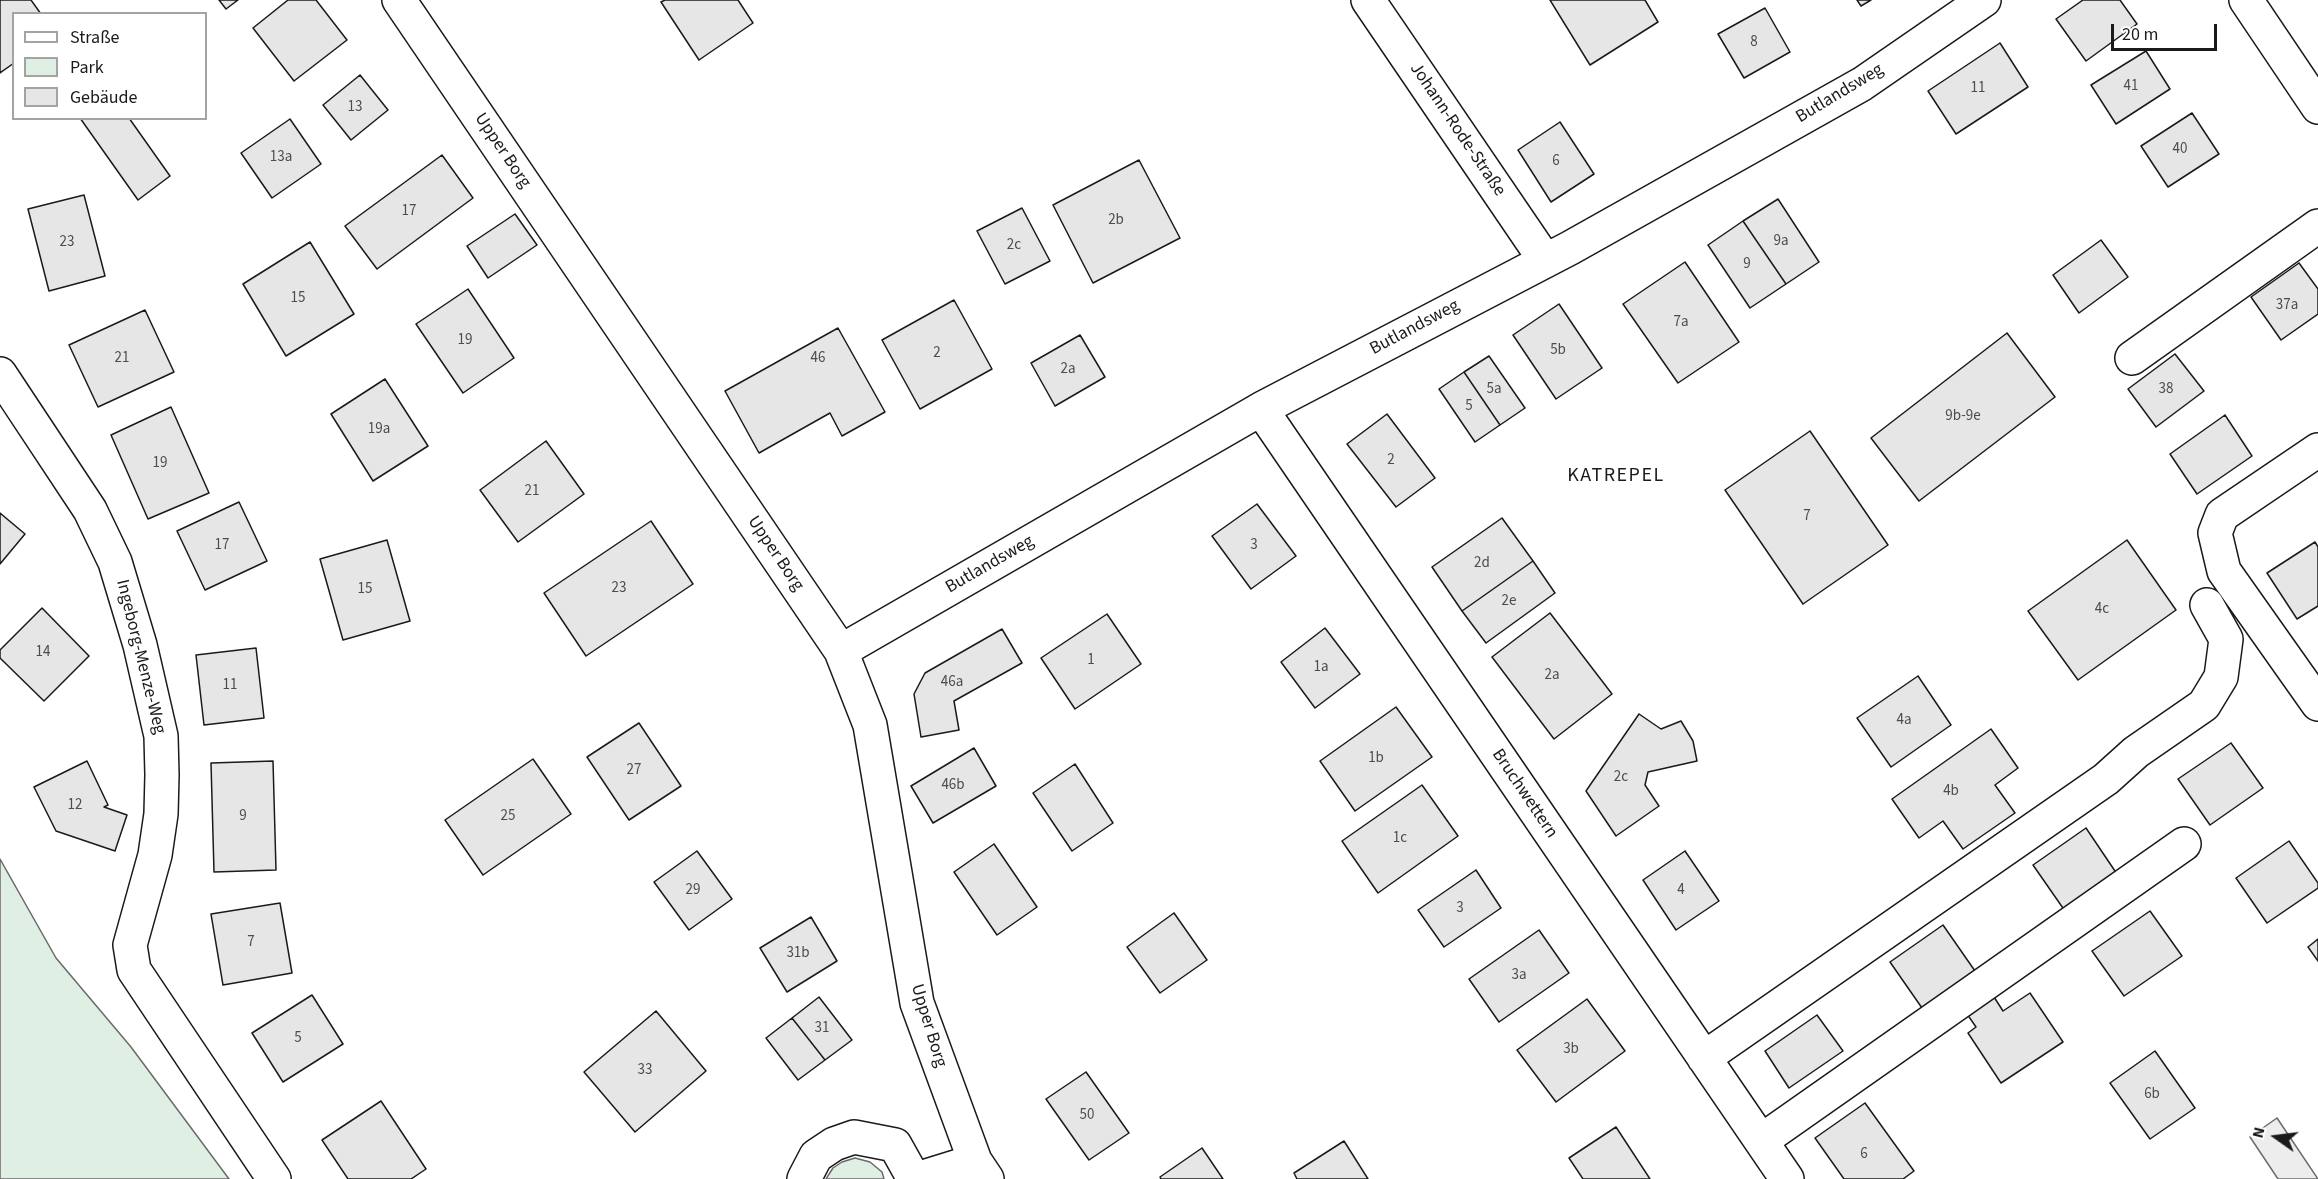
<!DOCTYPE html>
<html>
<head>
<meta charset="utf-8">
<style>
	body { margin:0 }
	#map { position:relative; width:2318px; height:1179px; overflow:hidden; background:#fff; font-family:"Source Sans 3",sans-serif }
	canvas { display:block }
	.legend { position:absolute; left:12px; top:12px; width:195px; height:108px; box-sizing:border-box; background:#fff; border:2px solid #a3a3a3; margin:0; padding:8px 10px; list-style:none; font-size:18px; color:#1a1a1a }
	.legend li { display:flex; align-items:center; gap:12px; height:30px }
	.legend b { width:30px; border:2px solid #a3a3a3 }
	.north { position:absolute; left:2246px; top:1107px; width:60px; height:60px; -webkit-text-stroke:4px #fff; paint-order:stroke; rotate:284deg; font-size:16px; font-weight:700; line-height:24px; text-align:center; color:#1a1a1a }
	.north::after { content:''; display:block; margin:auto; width:21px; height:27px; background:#1a1a1a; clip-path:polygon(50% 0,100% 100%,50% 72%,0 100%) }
	.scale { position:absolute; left:2111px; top:24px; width:106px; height:27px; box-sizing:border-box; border:3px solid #1a1a1a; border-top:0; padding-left:8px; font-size:18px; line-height:21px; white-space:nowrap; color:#1a1a1a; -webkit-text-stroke:4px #fff; paint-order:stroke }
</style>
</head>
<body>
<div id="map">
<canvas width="2318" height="1179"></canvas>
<ul class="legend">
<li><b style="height:8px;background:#fff"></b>Straße</li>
<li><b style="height:16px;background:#e0efe3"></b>Park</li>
<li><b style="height:16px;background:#e6e6e6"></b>Gebäude</li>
</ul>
<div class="north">N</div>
<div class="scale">20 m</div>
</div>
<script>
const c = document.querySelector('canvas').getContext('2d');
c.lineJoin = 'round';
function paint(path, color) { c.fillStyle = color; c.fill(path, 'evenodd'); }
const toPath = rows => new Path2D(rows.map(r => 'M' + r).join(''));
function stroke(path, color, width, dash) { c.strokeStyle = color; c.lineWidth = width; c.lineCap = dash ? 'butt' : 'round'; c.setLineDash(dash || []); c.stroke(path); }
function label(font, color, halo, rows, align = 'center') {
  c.font = font + ' "Source Sans 3",sans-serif'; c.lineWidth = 4.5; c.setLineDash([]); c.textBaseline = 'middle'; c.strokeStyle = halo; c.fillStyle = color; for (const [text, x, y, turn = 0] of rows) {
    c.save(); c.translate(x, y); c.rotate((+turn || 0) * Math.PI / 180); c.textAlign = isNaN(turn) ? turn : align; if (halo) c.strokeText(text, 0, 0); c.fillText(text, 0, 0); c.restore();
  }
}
const green = toPath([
	[0,859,56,958,131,1047,229,1179,0,1179,0,859],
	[855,1158,870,1162,882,1172,884,1179,826,1179,833,1168,842,1162,855,1158]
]);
const parking = toPath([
	[2277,1118,2318,1179,2278,1179,2250,1137,2277,1118]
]);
const building = toPath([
	[0,0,31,0,41,14,14,14,14,63,0,73,0,0],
	[219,0,238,0,226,9,219,0],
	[288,0,316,0,347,40,294,81,253,28,288,0],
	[665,0,738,0,753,23,699,60,661,2,665,0],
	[1550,0,1645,0,1658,22,1590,65,1550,0],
	[1857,0,1871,0,1861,6,1857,0],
	[2083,0,2120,0,2137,24,2086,61,2056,19,2083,0],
	[1765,8,1790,52,1744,78,1718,34,1765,8],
	[2000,43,2028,87,1956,134,1928,91,2000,43],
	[2146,51,2170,89,2116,124,2091,85,2146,51],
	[360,75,388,110,351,140,323,105,360,75],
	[2192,113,2219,154,2168,187,2141,146,2192,113],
	[80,118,129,118,170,176,138,200,80,118],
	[290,119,321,164,272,198,241,153,290,119],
	[1560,122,1594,174,1551,202,1518,150,1560,122],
	[442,155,473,198,377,269,345,226,442,155],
	[1139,160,1180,238,1093,283,1053,205,1139,160],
	[84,195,105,276,49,291,28,209,84,195],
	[1778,199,1819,262,1786,284,1743,221,1778,199],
	[1022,208,1050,261,1005,284,977,231,1022,208],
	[515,214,537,245,488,278,467,246,515,214],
	[1743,221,1786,284,1750,308,1708,245,1743,221],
	[2101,240,2128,277,2079,313,2053,275,2101,240],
	[310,242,354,314,286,356,243,284,310,242],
	[1685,262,1739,342,1678,383,1623,304,1685,262],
	[2299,263,2318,289,2318,314,2281,340,2251,297,2299,263],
	[468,289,514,358,463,393,416,324,468,289],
	[954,300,992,369,920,409,882,340,954,300],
	[1559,304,1602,368,1556,399,1513,335,1559,304],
	[145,310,174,372,98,407,69,345,145,310],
	[838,328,885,412,842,436,830,413,759,453,725,391,838,328],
	[2007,333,2055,397,1919,501,1871,438,2007,333],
	[1080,335,1105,377,1055,406,1031,363,1080,335],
	[2175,354,2204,391,2156,427,2128,389,2175,354],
	[1489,356,1525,408,1500,425,1464,372,1489,356],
	[1464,372,1500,425,1475,442,1439,389,1464,372],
	[385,379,428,446,373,481,331,414,385,379],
	[171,407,209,493,148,519,111,435,171,407],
	[1387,414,1435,478,1396,507,1347,444,1387,414],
	[2225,415,2252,456,2197,494,2170,454,2225,415],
	[1810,431,1888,545,1803,604,1725,490,1810,431],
	[546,441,584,494,518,542,480,490,546,441],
	[239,502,267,561,205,590,177,531,239,502],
	[1257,504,1296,556,1251,589,1212,536,1257,504],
	[0,513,25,534,0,564,0,513],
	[1502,518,1533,561,1462,611,1432,567,1502,518],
	[651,521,693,584,586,656,544,593,651,521],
	[387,540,410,621,343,640,320,559,387,540],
	[2127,540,2176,610,2078,680,2028,611,2127,540],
	[2315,542,2318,547,2318,606,2297,619,2267,573,2315,542],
	[1533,561,1555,593,1486,643,1462,611,1533,561],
	[42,608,89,656,44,701,0,658,0,650,42,608],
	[1550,613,1612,694,1554,739,1492,657,1550,613],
	[1107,614,1141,664,1075,709,1041,658,1107,614],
	[1325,628,1360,674,1315,708,1281,662,1325,628],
	[1002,629,1022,663,954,701,959,730,921,737,914,694,925,673,1002,629],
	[256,648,264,718,204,725,196,655,256,648],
	[1918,676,1951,725,1891,767,1857,718,1918,676],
	[1396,707,1432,757,1355,811,1320,761,1396,707],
	[1639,714,1661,729,1681,721,1693,741,1697,761,1648,772,1645,785,1659,806,1616,836,1586,791,1639,714],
	[639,723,681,786,629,820,587,757,639,723],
	[1991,729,2018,768,1995,785,2015,813,1963,849,1943,821,1919,838,1892,799,1991,729],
	[2231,743,2263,788,2210,825,2178,779,2231,743],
	[974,748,996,786,933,823,911,786,974,748],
	[533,759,571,814,483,875,445,820,533,759],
	[87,761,108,805,104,807,127,815,115,851,56,831,34,787,87,761],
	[273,761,276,870,214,872,211,763,273,761],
	[1075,764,1113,823,1072,851,1033,793,1075,764],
	[1422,785,1458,836,1378,893,1342,841,1422,785],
	[2086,828,2117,874,2065,911,2033,865,2086,828],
	[2289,841,2318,883,2318,888,2267,923,2236,878,2289,841],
	[994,844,1037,907,997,935,954,872,994,844],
	[697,851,732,899,689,930,654,882,697,851],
	[1685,851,1719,901,1676,930,1643,880,1685,851],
	[1476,870,1501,908,1444,947,1418,910,1476,870],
	[280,903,292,973,223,985,211,914,280,903],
	[2150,911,2182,956,2124,996,2092,951,2150,911],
	[1174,913,1207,960,1160,993,1127,947,1174,913],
	[811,917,837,961,787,992,760,948,811,917],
	[1943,925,1975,971,1922,1008,1890,962,1943,925],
	[1539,930,1569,973,1499,1022,1469,979,1539,930],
	[2318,939,2318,961,2308,947,2318,939],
	[2030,993,2063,1042,2001,1083,1968,1033,1976,1027,1967,1014,1994,997,2003,1011,2030,993],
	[312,995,343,1044,283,1082,252,1033,312,995],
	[819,997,852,1040,825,1060,792,1018,819,997],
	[1587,999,1625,1051,1556,1102,1517,1050,1587,999],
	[656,1011,706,1071,635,1132,584,1072,656,1011],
	[1817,1015,1843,1051,1789,1088,1765,1051,1817,1015],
	[792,1018,825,1060,798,1080,766,1038,792,1018],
	[2155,1051,2195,1108,2150,1139,2110,1083,2155,1051],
	[1086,1072,1129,1133,1089,1160,1046,1099,1086,1072],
	[381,1101,426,1169,411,1179,348,1179,322,1140,381,1101],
	[1865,1103,1914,1171,1903,1179,1844,1179,1815,1138,1865,1103],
	[1616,1127,1650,1179,1583,1179,1569,1158,1616,1127],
	[1344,1141,1368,1179,1297,1179,1294,1173,1344,1141],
	[1202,1148,1223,1179,1161,1179,1160,1177,1202,1148]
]);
const minor = toPath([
	[399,0,841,651,870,725,917,1003,975,1161,987,1179],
	[1368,0,1545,260],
	[2246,0,2318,107],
	[2132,358,2318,226],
	[0,374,90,510,115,562,140,645,161,736,162,775,161,814,155,855,130,945,134,970,274,1179],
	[1261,409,1787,1179],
	[2318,450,2222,515,2215,533,2224,571,2318,704],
	[841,651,1261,409,1570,248,1862,84,1984,0],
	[1704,1058,2106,779,2136,752,2204,705,2221,677,2226,639,2207,605],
	[1761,1141,2184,844],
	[804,1179,816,1156,834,1144,854,1137,895,1145,914,1179],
	[917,1179,975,1161]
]);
const numberNames = [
	["8",1754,43],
	["41",2131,87],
	["11",1978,89],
	["13",355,108],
	["40",2180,150],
	["13a",281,158],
	["6",1556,162],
	["17",409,212],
	["2b",1116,221],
	["9a",1781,242],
	["23",67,243],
	["2c",1014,246],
	["9",1747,265],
	["15",298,299],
	["37a",2287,306],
	["7a",1681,323],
	["19",465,341],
	["5b",1558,351],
	["2",937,354],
	["21",122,359],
	["46",818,359],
	["2a",1068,370],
	["5a",1494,390],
	["38",2166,390],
	["5",1469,407],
	["9b-9e",1963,417],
	["19a",379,430],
	["2",1391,461],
	["19",160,464],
	["21",532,492],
	["7",1807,517],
	["17",222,546],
	["3",1254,546],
	["2d",1482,564],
	["23",619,589],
	["15",365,590],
	["2e",1509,602],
	["4c",2102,610],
	["14",43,653],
	["1",1091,661],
	["1a",1321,668],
	["2a",1552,676],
	["46a",952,683],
	["11",230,686],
	["4a",1904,721],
	["1b",1376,759],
	["27",634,771],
	["2c",1621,778],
	["46b",953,786],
	["4b",1951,792],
	["12",75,806],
	["9",243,817],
	["25",508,817],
	["1c",1400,839],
	["29",693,891],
	["4",1681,891],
	["3",1460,909],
	["7",251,943],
	["31b",798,954],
	["3a",1519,976],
	["31",822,1029],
	["5",298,1039],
	["3b",1571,1050],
	["33",645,1071],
	["6b",2152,1095],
	["50",1087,1116],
	["6",1864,1155]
];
const streetNames = [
	["Butlandsweg",1840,94,-31],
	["Johann-Rode-Straße",1457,130,56],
	["Upper Borg",502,151,56],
	["Butlandsweg",1415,328,-28],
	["Upper Borg",775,554,56],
	["Butlandsweg",990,565,-30],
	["Ingeborg-Menze-Weg",140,657,76],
	["Bruchwettern",1524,794,56],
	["Upper Borg",928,1026,73]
];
const neighbourhoodNames = [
	["KATREPEL",1616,477]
];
paint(green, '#e0efe3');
stroke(green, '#6a6a6a', 1.5);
paint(parking, '#ededed');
stroke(parking, '#6a6a6a', 1.5);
paint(building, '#e6e6e6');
stroke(building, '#1a1a1a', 1.5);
stroke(minor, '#1a1a1a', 36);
stroke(minor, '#fff', 33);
label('15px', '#4d4d4d', null, numberNames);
label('18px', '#1a1a1a', '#fff', streetNames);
c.letterSpacing = '1.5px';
label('20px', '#1a1a1a', '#fff', neighbourhoodNames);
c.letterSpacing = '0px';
</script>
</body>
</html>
